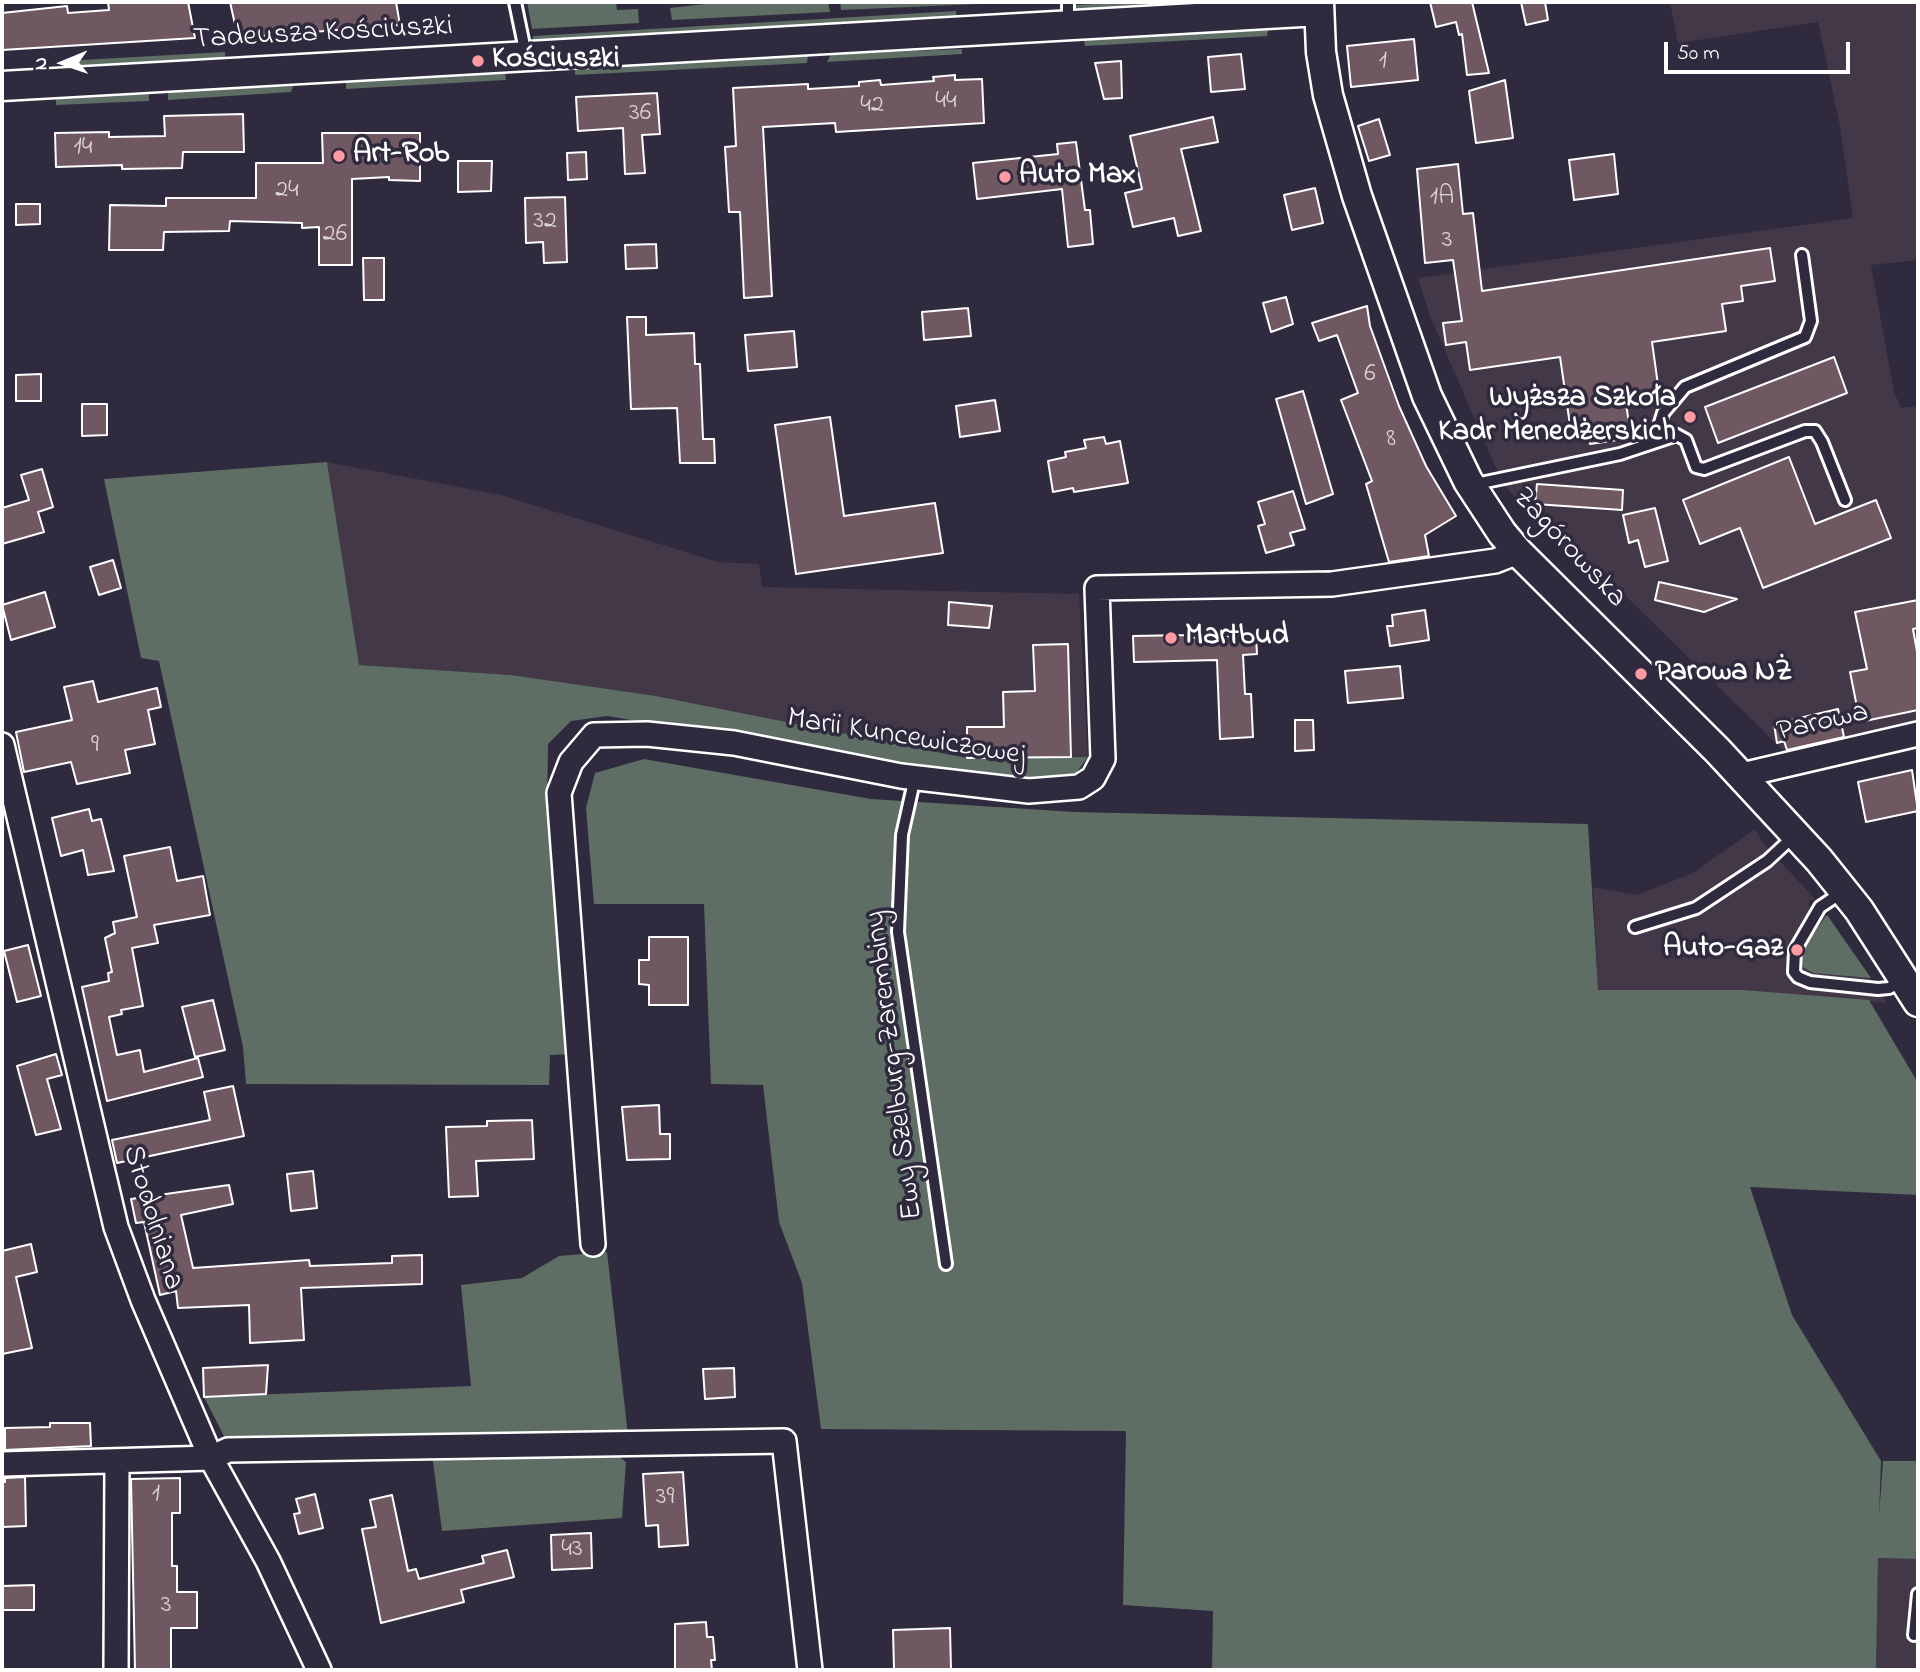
<!DOCTYPE html>
<html>
<head>
<meta charset="utf-8">
<style>
	body { margin:0 }
	#map { position:relative; width:1920px; height:1672px; overflow:hidden; background:#2f2a3d; font-family:"Indie Flower",sans-serif }
	canvas { display:block }
	.frame { position:absolute; inset:0; border:4px solid #fff; pointer-events:none }
	.north { position:absolute; left:28px; top:28px; width:70px; height:70px; -webkit-text-stroke:5px #2f2a3d; paint-order:stroke; rotate:268deg; font-size:19px; font-weight:700; line-height:28px; text-align:center; color:#fff }
	.north::after { content:''; display:block; margin:auto; width:24px; height:32px; background:#fff; clip-path:polygon(50% 0,100% 100%,50% 72%,0 100%) }
	.scale { position:absolute; left:1664px; top:42px; width:186px; height:32px; box-sizing:border-box; border:4px solid #fff; border-top:0; padding-left:9px; font-size:21px; line-height:24px; white-space:nowrap; color:#fff; -webkit-text-stroke:5px #2f2a3d; paint-order:stroke }
</style>
</head>
<body>
<div id="map">
<canvas width="1920" height="1672"></canvas>
<div class="frame"></div>
<div class="north">N</div>
<div class="scale">50 m</div>
</div>
<script>
const c = document.querySelector('canvas').getContext('2d');
c.lineJoin = 'round';
function paint(path, color) { c.fillStyle = color; c.fill(path, 'evenodd'); }
const toPath = rows => new Path2D(rows.map(r => 'M' + r).join(''));
function stroke(path, color, width, dash) { c.strokeStyle = color; c.lineWidth = width; c.lineCap = dash ? 'butt' : 'round'; c.setLineDash(dash || []); c.stroke(path); }
function label(font, color, halo, rows, align = 'center') {
  c.font = font + ' "Indie Flower",sans-serif'; c.lineWidth = 7; c.setLineDash([]); c.textBaseline = 'middle'; c.strokeStyle = halo; c.fillStyle = color; for (const [text, x, y, turn = 0] of rows) {
    c.save(); c.translate(x, y); c.rotate((+turn || 0) * Math.PI / 180); c.textAlign = isNaN(turn) ? turn : align; if (halo) c.strokeText(text, 0, 0); c.fillText(text, 0, 0); c.restore();
  }
}
const built = toPath([
	[1670,2,1918,2,1918,260,1871,265,1894,392,1901,408,1918,406,1918,721,1787,754,1593,564,1554,538,1503,484,1430,316,1418,278,1853,218,1840,126,1818,22,1678,43],
	[327,462,501,495,718,562,759,564,762,587,1079,594,1088,757,967,758,656,696,511,675,358,665],
	[1755,829,1764,844,1816,900,1809,900,1809,914,1827,915,1887,1003,1743,990,1598,990,1593,887,1637,895,1693,873],
	[1878,1558,1918,1559,1918,1670,1876,1670]
]);
const green = toPath([
	[527,2,616,2,617,10,638,9,639,23,532,29],
	[722,2,828,2,830,12,672,20,670,8],
	[840,2,1003,2,1003,3,841,10],
	[1137,2,1181,2,1182,6,1075,11,1075,5],
	[956,11,957,18,533,42,533,36],
	[1268,30,1267,36,1085,46,1084,40],
	[962,49,962,54,827,62,831,54],
	[225,52,225,59,65,68,64,61],
	[808,56,807,63,575,75,575,69],
	[505,72,506,80,346,89,346,82],
	[293,86,291,92,168,100,168,91],
	[149,94,149,101,56,105,56,97],
	[327,462,359,665,511,675,656,696,967,758,1088,757,1076,773,1051,784,1015,783,607,716,571,721,548,744,547,806,555,852,571,1054,550,1055,549,1085,246,1084,243,1047,159,661,141,658,104,479],
	[644,759,871,799,1075,812,1588,824,1598,990,1743,990,1869,1000,1918,1083,1918,1195,1750,1187,1792,1315,1881,1461,1879,1517,1883,1461,1918,1461,1918,1559,1878,1558,1876,1670,1212,1670,1213,1611,1123,1605,1126,1431,821,1429,802,1283,779,1222,763,1085,711,1084,704,904,594,904,586,808,595,773],
	[1827,915,1871,978,1813,973,1803,967,1801,958,1805,945],
	[607,1252,628,1435,228,1444,204,1397,471,1386,461,1285,522,1278,559,1256],
	[432,1454,617,1455,626,1462,622,1518,442,1531]
]);
const building = toPath([
	[108,2,188,2,195,38,2,50,2,13,67,6,68,13,109,10,108,2],
	[230,2,396,2,400,25,238,38,230,2],
	[1430,2,1472,2,1489,73,1467,75,1462,34,1459,35,1456,22,1436,27,1430,2],
	[1521,2,1545,2,1548,20,1526,25,1521,2],
	[1414,39,1418,80,1351,87,1347,46,1414,39],
	[1241,54,1245,89,1211,92,1208,57,1241,54],
	[1121,61,1122,98,1104,99,1095,63,1121,61],
	[955,75,955,80,982,79,984,123,836,132,835,123,763,127,772,296,744,298,740,212,729,212,725,147,736,146,733,88,808,84,808,89,859,86,859,82,880,80,881,85,934,81,933,77,955,75],
	[1505,80,1513,138,1476,143,1469,91,1505,80],
	[657,93,660,134,642,135,645,173,625,174,623,128,578,131,576,97,657,93],
	[243,114,244,152,183,152,182,168,122,169,122,165,56,167,55,133,109,132,109,137,165,136,164,116,243,114],
	[1213,117,1218,142,1181,149,1201,231,1178,236,1174,218,1133,227,1125,193,1142,189,1130,136,1213,117],
	[1379,119,1390,155,1369,161,1358,126,1379,119],
	[322,133,420,133,420,181,389,180,389,177,352,179,352,265,319,265,319,227,302,228,302,223,230,221,229,231,164,232,163,250,109,250,110,205,166,206,166,198,256,198,256,163,323,163,322,133],
	[1076,142,1085,210,1090,210,1093,244,1068,247,1062,189,977,199,973,163,1058,154,1057,144,1076,142],
	[586,152,587,179,568,180,567,153,586,152],
	[1614,154,1618,194,1574,200,1569,160,1614,154],
	[458,161,492,161,491,191,458,192,458,161],
	[1458,164,1463,214,1473,213,1482,291,1770,248,1775,281,1741,286,1743,301,1722,304,1726,331,1652,342,1659,392,1625,396,1631,438,1590,444,1586,423,1570,425,1560,357,1470,370,1466,342,1446,345,1443,323,1462,321,1453,260,1425,263,1417,169,1458,164],
	[1315,188,1323,223,1292,230,1284,195,1315,188],
	[565,197,567,262,544,263,543,242,526,243,525,198,565,197],
	[16,204,40,204,40,224,16,225,16,204],
	[656,244,657,268,626,269,625,245,656,244],
	[363,258,384,258,384,300,364,300,363,258],
	[1286,297,1293,324,1271,332,1263,303,1286,297],
	[1367,306,1370,326,1399,406,1426,466,1456,516,1425,535,1429,556,1389,562,1366,484,1372,481,1341,400,1358,393,1337,335,1319,341,1312,323,1367,306],
	[968,308,971,336,924,340,922,312,968,308],
	[627,317,646,317,646,335,694,333,695,364,700,364,703,439,714,439,715,463,680,463,677,408,631,409,627,317],
	[794,331,797,367,748,371,745,335,794,331],
	[1834,357,1847,393,1718,443,1705,407,1834,357],
	[41,374,41,401,16,401,16,375,41,374],
	[1303,391,1333,494,1306,504,1276,399,1303,391],
	[995,400,1000,431,960,437,956,406,995,400],
	[82,404,107,404,107,435,82,436,82,404],
	[830,417,844,516,935,503,943,553,796,574,775,425,830,417],
	[1104,437,1106,444,1120,441,1128,483,1074,492,1073,488,1053,492,1048,461,1066,457,1065,452,1086,448,1084,440,1104,437],
	[1789,457,1815,524,1876,500,1891,538,1763,588,1740,528,1700,544,1683,500,1789,457],
	[42,469,53,507,38,512,44,532,2,544,2,508,29,500,21,475,42,469],
	[1537,484,1623,490,1622,510,1535,504,1537,484],
	[1293,491,1305,529,1290,533,1294,545,1266,553,1258,526,1265,524,1258,502,1293,491],
	[1655,508,1668,561,1645,567,1638,540,1629,543,1623,515,1655,508],
	[113,560,121,588,99,595,90,567,113,560],
	[1659,582,1737,599,1704,612,1655,600,1659,582],
	[45,592,55,627,11,640,2,605,45,592],
	[1918,600,1918,628,1913,629,1918,657,1918,710,1860,722,1850,672,1867,669,1855,612,1918,600],
	[949,602,992,606,989,628,948,625,949,602],
	[1425,610,1429,640,1390,646,1387,626,1393,626,1392,615,1425,610],
	[1186,635,1187,638,1256,635,1257,654,1243,655,1245,694,1251,694,1253,737,1220,739,1217,660,1134,662,1133,636,1186,635],
	[1068,644,1071,757,967,758,967,727,1004,727,1003,692,1035,691,1033,645,1068,644],
	[1400,666,1403,698,1348,703,1345,671,1400,666],
	[93,681,98,702,157,688,161,707,148,710,155,744,125,750,130,773,77,784,71,762,24,772,16,732,72,720,64,687,93,681],
	[1838,709,1844,737,1787,750,1784,741,1777,743,1774,724,1838,709],
	[1295,720,1313,720,1314,750,1295,751,1295,720],
	[1912,770,1918,811,1866,822,1858,782,1912,770],
	[89,809,92,821,101,819,114,871,88,875,83,850,61,856,52,818,89,809],
	[170,847,177,881,203,876,210,915,154,925,158,943,132,948,143,1006,121,1010,122,1014,109,1017,117,1055,140,1050,144,1072,198,1058,203,1077,107,1101,82,987,109,981,108,973,112,972,105,938,115,933,113,922,137,917,124,856,170,847],
	[649,937,688,937,688,1005,649,1005,649,985,639,984,639,960,649,960,649,937],
	[28,945,41,996,17,1002,4,951,28,945],
	[213,1000,225,1050,195,1057,182,1007,213,1000],
	[56,1054,62,1075,47,1079,61,1129,36,1135,17,1066,56,1054],
	[233,1086,244,1136,117,1163,112,1140,210,1120,204,1092,233,1086],
	[659,1105,660,1134,670,1134,670,1159,627,1160,622,1107,659,1105],
	[532,1120,534,1159,476,1161,478,1196,449,1197,446,1127,487,1126,487,1121,532,1120],
	[313,1171,317,1208,291,1211,287,1174,313,1171],
	[229,1185,233,1204,181,1215,193,1268,309,1260,310,1266,392,1263,392,1256,422,1255,422,1284,301,1288,304,1340,250,1343,249,1305,178,1308,176,1291,160,1295,144,1222,136,1223,131,1199,229,1185],
	[31,1244,37,1272,16,1277,32,1348,2,1354,2,1251,31,1244],
	[268,1365,266,1394,204,1397,203,1368,268,1365],
	[734,1368,735,1397,705,1399,703,1369,734,1368],
	[50,1423,90,1423,91,1446,5,1450,5,1428,50,1427,50,1423],
	[683,1472,688,1545,659,1547,658,1525,646,1526,643,1474,683,1472],
	[25,1477,26,1526,2,1527,2,1482,5,1482,5,1478,25,1477],
	[180,1478,180,1513,172,1513,172,1566,177,1566,177,1592,197,1592,197,1628,171,1628,171,1670,135,1670,131,1479,180,1478],
	[315,1494,323,1528,299,1534,294,1514,300,1513,296,1499,315,1494],
	[392,1495,408,1571,416,1569,419,1579,484,1563,482,1556,507,1550,514,1577,461,1590,464,1602,381,1623,362,1529,376,1527,370,1500,392,1495],
	[591,1533,592,1568,552,1570,551,1535,591,1533],
	[34,1585,34,1610,2,1610,2,1586,34,1585],
	[706,1622,707,1637,713,1637,715,1660,711,1660,712,1670,675,1670,675,1624,706,1622],
	[950,1628,951,1670,894,1670,893,1630,950,1628]
]);
const service = toPath([
	[515,2,526,55],
	[1068,2,1068,25],
	[1654,442,1663,413,1685,387,1805,337,1811,321,1802,255],
	[1471,485,1620,454,1677,435,1686,440,1696,467,1704,469,1805,431,1815,431,1822,442,1845,500],
	[915,777,902,835,898,932,946,1264],
	[1841,893,1820,907,1795,950,1794,972,1798,977,1810,982,1878,989,1889,988,1902,981],
	[1635,927,1696,908,1767,861,1794,836],
	[1914,1635,1918,1594]
]);
const minor = toPath([
	[2,745,116,1227,143,1300,211,1458,268,1561,319,1670],
	[1742,775,1918,734],
	[593,1244,559,793,571,762,594,735,647,734,734,743,901,776,1029,791,1079,787,1093,778,1103,759,1097,588,1332,584,1495,561,1518,552],
	[2,1464,211,1458,228,1450,784,1441,810,1670],
	[116,1670,117,1461]
]);
const tertiary = toPath([
	[1319,2,1321,52,1328,95,1357,196,1427,396,1468,481,1502,533,1518,552,1718,751,1819,860,1859,910,1918,1002],
	[2,86,1319,11]
]);
const markers = [
	[478,61,7,"#ff9aa2"],
	[339,156,7,"#ff9aa2"],
	[1005,177,7,"#ff9aa2"],
	[1690,417,7,"#ff9aa2"],
	[1171,638,7,"#ff9aa2"],
	[1641,674,7,"#ff9aa2"],
	[1797,950,7,"#ff9aa2"]
];
const numberNames = [
	["1",1383,63],
	["44",946,103],
	["42",872,107],
	["36",640,115],
	["14",83,149],
	["24",287,192],
	["1A",1442,199],
	["32",545,223],
	["26",335,236],
	["3",1447,242],
	["6",1370,376],
	["8",1391,441],
	["9",95,747],
	["1",156,1496],
	["39",665,1499],
	["43",572,1551],
	["3",166,1607]
];
const streetNames = [
	["Tadeusza Kościuszki",323,35,-3],
	["Zagórowska",1568,549,47],
	["Parowa",1823,724,-13],
	["Marii Kuncewiczowej",906,739,9],
	["Ewy Szelburg-Zarembiny",896,1065,-97],
	["Stodolniana",151,1218,73]
];
const poiNames = [
	["Kościuszki",492,61],
	["Art-Rob",353,156],
	["Auto Max",1019,177],
	["Wyższa Szkoła",1676,400,"right"],
	["Kadr Menedżerskich",1676,434,"right"],
	["Martbud",1185,638],
	["Parowa NŻ",1655,674],
	["Auto-Gaz",1783,950,"right"]
];
paint(built, '#423848');
paint(green, '#5e6e65');
paint(building, '#705863');
stroke(building, '#fff', 2);
stroke(service, '#fff', 16);
stroke(minor, '#fff', 28);
stroke(tertiary, '#fff', 33);
stroke(service, '#2f2a3d', 10);
stroke(minor, '#2f2a3d', 23);
stroke(tertiary, '#2f2a3d', 28);
for (const [x, y, r, color] of markers) { const dot = new Path2D(); dot.arc(x, y, r, 0, 2 * Math.PI); c.fillStyle = color; c.fill(dot); stroke(dot, '#2f2a3d', 2.5); }
label('26px', '#dbd5d8', null, numberNames);
label('30px', '#fff', '#2f2a3d', streetNames);
label('bold 30px', '#fff', '#2f2a3d', poiNames, 'left');
</script>
</body>
</html>
